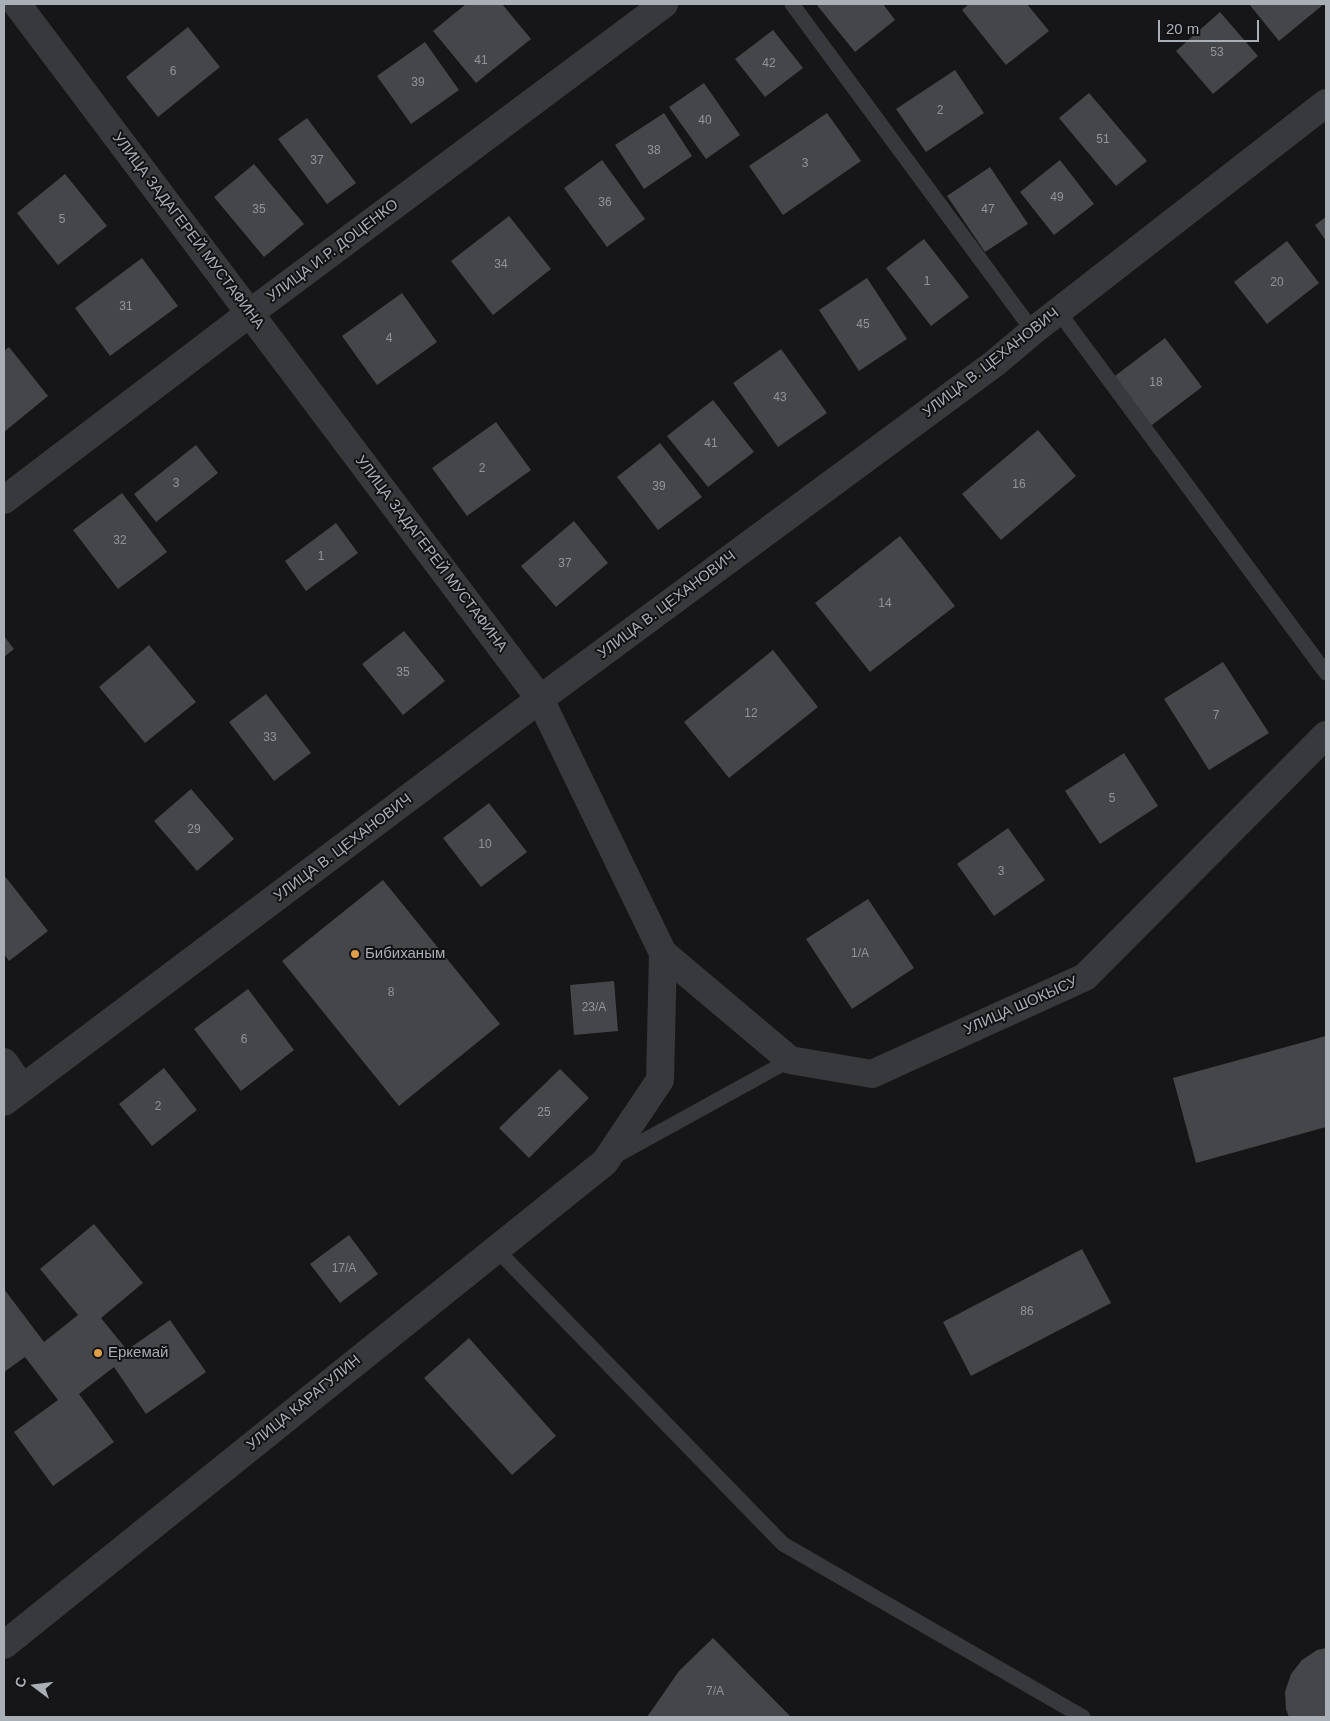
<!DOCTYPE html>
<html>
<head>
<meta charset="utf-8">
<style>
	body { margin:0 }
	#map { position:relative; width:1330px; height:1721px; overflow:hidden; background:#161618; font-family:Arial,sans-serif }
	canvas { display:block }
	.frame { position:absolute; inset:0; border:5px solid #a9afb6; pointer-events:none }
	.north { position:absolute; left:10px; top:1661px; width:50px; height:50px; -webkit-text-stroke:4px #111113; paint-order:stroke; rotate:285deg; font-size:14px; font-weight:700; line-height:20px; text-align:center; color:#a9afb6 }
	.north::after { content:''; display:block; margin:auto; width:18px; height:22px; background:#a9afb6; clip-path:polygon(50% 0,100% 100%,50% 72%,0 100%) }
	.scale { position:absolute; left:1158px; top:20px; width:101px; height:22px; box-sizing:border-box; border:2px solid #a9afb6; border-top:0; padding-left:6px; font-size:15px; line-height:18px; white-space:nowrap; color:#a9afb6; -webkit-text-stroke:4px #111113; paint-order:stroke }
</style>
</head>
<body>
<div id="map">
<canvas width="1330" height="1721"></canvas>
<div class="frame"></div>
<div class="north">С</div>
<div class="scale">20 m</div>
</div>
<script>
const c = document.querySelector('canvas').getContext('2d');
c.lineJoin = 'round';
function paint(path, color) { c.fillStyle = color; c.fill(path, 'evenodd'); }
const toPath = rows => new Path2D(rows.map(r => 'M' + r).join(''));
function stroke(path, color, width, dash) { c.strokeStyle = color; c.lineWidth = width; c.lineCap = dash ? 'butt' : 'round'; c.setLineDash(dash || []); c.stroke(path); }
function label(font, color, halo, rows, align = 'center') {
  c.font = font + ' Arial,sans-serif'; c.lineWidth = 4; c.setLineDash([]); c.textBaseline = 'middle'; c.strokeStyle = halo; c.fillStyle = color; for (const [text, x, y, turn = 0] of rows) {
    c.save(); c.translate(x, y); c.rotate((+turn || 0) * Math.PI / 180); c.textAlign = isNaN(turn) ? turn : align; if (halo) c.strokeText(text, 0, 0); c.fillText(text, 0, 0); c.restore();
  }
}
const building = toPath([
	[466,4,502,4,531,39,476,83,433,31],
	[816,4,883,4,895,20,855,52],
	[969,4,1027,4,1049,31,1006,65,962,10],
	[1249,4,1324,4,1279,41],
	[1220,12,1258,56,1213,94,1176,51],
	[188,27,220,67,158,117,126,77],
	[773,30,803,68,765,97,735,59],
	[425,42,459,90,411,124,377,76],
	[955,70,984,113,926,152,896,109],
	[704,83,740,135,706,159,669,107],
	[1089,93,1147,161,1116,186,1059,118],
	[664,113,692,156,644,189,615,145],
	[827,113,861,161,783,215,749,166],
	[307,118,356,183,327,204,278,139],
	[602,160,645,219,607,247,564,188],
	[1060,160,1094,204,1054,235,1020,192],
	[254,164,304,224,264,257,214,197],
	[990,167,1028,224,985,252,947,196],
	[65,174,107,226,58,265,17,213],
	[509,216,551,269,493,315,451,261],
	[1326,217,1326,241,1315,225],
	[924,239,969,297,931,326,886,268],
	[1287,241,1319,283,1267,324,1234,282],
	[142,258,178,306,110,356,75,308],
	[867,278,907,339,859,371,819,310],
	[402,293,437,342,377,385,342,336],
	[1165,338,1202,387,1148,428,1111,379],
	[9,347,48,396,4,432,4,351],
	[781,349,827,413,778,447,733,383],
	[713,400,754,452,708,487,667,436],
	[496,422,531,470,467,516,432,468],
	[1038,430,1076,476,1001,540,962,494],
	[660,443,702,497,658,530,617,477],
	[196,445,218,473,156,522,134,494],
	[122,493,167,552,118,589,73,530],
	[574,521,608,563,556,607,521,566],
	[336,523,358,553,306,591,285,561],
	[900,536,955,606,870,672,815,603],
	[404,631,445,681,403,715,362,664],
	[4,636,14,649,4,657],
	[149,645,196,702,145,743,99,687],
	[773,650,818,707,729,778,684,722],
	[1223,662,1269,733,1209,770,1164,699],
	[266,694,311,753,274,781,229,722],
	[1124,753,1158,806,1100,844,1065,791],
	[191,789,234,839,197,871,154,821],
	[489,803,527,852,481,887,443,838],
	[1008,828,1045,880,994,916,957,864],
	[4,875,48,931,9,961,4,954],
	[383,880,500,1024,399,1106,282,961],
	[868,899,914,968,852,1009,806,939],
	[614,981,618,1031,574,1035,570,985],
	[248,989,294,1050,241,1091,194,1029],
	[1326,1036,1326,1127,1196,1163,1173,1078],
	[164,1068,197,1110,152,1146,119,1104],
	[560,1069,589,1098,529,1158,499,1128],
	[94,1224,143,1283,101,1318,127,1350,170,1320,206,1372,146,1414,114,1367,79,1394,114,1442,53,1486,14,1432,58,1400,25,1357,4,1372,4,1289,44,1342,78,1315,40,1269],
	[349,1235,378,1274,340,1303,310,1264],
	[1082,1249,1111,1303,971,1376,943,1322],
	[469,1338,556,1436,512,1475,424,1378],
	[713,1638,791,1717,647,1717,679,1671],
	[1326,1648,1326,1717,1289,1717,1286,1709,1285,1692,1291,1674,1302,1660,1317,1650]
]);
const lane = toPath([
	[792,4,1033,331],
	[1058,311,1326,673],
	[614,1157,790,1060],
	[496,1249,783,1544,1083,1717]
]);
const street = toPath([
	[4,500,250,313,664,4],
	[663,953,790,1060,872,1074,1085,977,1326,735],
	[4,1062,22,1088],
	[4,1102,540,699,995,363,1033,331,1326,103],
	[4,1645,605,1162,660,1080,663,953,540,699,17,4]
]);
const markers = [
	[355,954,5,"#df9e47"],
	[98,1353,5,"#df9e47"]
];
const numberNames = [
	["53",1217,53],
	["41",481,61],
	["42",769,64],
	["6",173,72],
	["39",418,83],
	["2",940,111],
	["40",705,121],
	["51",1103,140],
	["38",654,151],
	["37",317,161],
	["3",805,164],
	["49",1057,198],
	["36",605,203],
	["35",259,210],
	["47",988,210],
	["5",62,220],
	["34",501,265],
	["1",927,282],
	["20",1277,283],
	["31",126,307],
	["45",863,325],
	["4",389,339],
	["18",1156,383],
	["43",780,398],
	["41",711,444],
	["2",482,469],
	["3",176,484],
	["16",1019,485],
	["39",659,487],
	["32",120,541],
	["1",321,557],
	["37",565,564],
	["14",885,604],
	["35",403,673],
	["12",751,714],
	["7",1216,716],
	["33",270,738],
	["5",1112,799],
	["29",194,830],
	["10",485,845],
	["3",1001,872],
	["1/А",860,954],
	["8",391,993],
	["23/А",594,1008],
	["6",244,1040],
	["2",158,1107],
	["25",544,1113],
	["17/А",344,1269],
	["86",1027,1312],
	["7/А",715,1692]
];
const streetNames = [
	["УЛИЦА ЗАДАГЕРЕЙ МУСТАФИНА",188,231,53],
	["УЛИЦА И.Р. ДОЦЕНКО",333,251,-37],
	["УЛИЦА В. ЦЕХАНОВИЧ",991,363,-38],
	["УЛИЦА ЗАДАГЕРЕЙ МУСТАФИНА",431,554,53],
	["УЛИЦА В. ЦЕХАНОВИЧ",667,605,-37],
	["УЛИЦА В. ЦЕХАНОВИЧ",343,848,-37],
	["УЛИЦА ШОКЫСУ",1021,1006,-24],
	["УЛИЦА КАРАГУЛИН",304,1403,-39]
];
const poiNames = [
	["Бибиханым",365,954],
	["Еркемай",108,1353]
];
paint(building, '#45464a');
stroke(lane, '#38393c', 15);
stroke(street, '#38393c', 28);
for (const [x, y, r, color] of markers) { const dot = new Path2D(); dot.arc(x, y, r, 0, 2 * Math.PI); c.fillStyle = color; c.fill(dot); stroke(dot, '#111113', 2); }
label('12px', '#90959b', null, numberNames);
label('15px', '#a9afb6', '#111113', streetNames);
label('15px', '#a9afb6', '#111113', poiNames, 'left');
</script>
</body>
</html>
